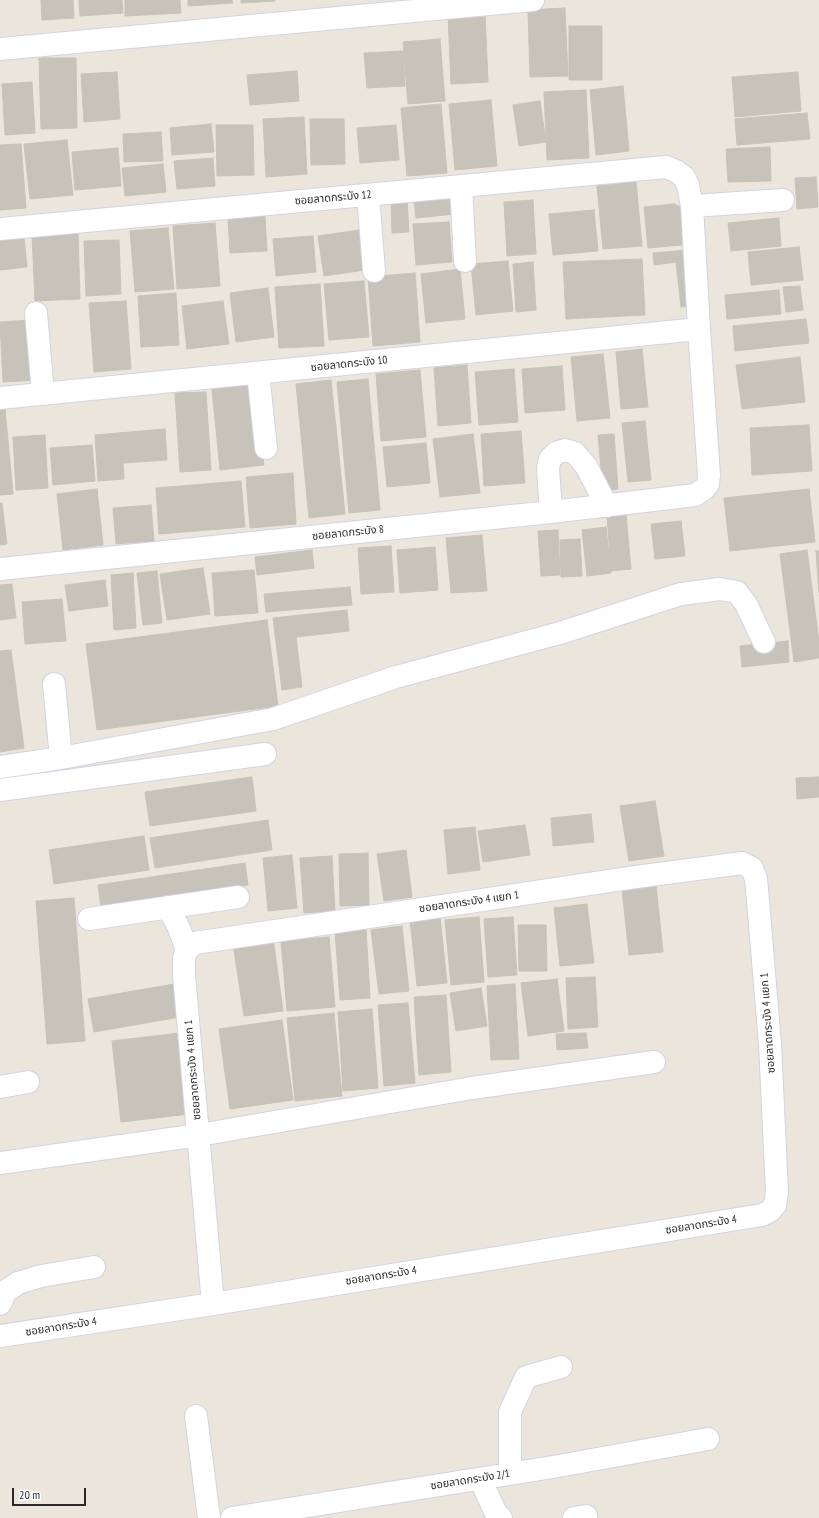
<!DOCTYPE html>
<html>
<head>
<meta charset="utf-8">
<style>
	body { margin:0 }
	#map { position:relative; width:819px; height:1518px; overflow:hidden; background:#ece5db; font-family:"PT Sans Narrow",sans-serif }
	canvas { display:block }
	.scale { position:absolute; left:12px; top:1488px; width:74px; height:18px; box-sizing:border-box; border:2px solid #2a2a2a; border-top:0; padding-left:5px; font-size:12px; line-height:14px; white-space:nowrap; color:#2a2a2a; -webkit-text-stroke:3px #fff; paint-order:stroke }
</style>
</head>
<body>
<div id="map">
<canvas width="819" height="1518"></canvas>
<div class="scale">20 m</div>
</div>
<script>
const c = document.querySelector('canvas').getContext('2d');
c.lineJoin = 'round';
function paint(path, color) { c.fillStyle = color; c.fill(path, 'evenodd'); }
const toPath = rows => new Path2D(rows.map(r => 'M' + r).join(''));
function stroke(path, color, width, dash) { c.strokeStyle = color; c.lineWidth = width; c.lineCap = dash ? 'butt' : 'round'; c.setLineDash(dash || []); c.stroke(path); }
function label(font, color, halo, rows, align = 'center') {
  c.font = font + ' "PT Sans Narrow","Noto Sans Thai",sans-serif'; c.lineWidth = 4; c.setLineDash([]); c.textBaseline = 'middle'; c.strokeStyle = halo; c.fillStyle = color; for (const [text, x, y, turn = 0] of rows) {
    c.save(); c.translate(x, y); c.rotate((+turn || 0) * Math.PI / 180); c.textAlign = isNaN(turn) ? turn : align; if (halo) c.strokeText(text, 0, 0); c.fillText(text, 0, 0); c.restore();
  }
}
const building = toPath([
	[41,0,73,0,74,18,42,20,41,0],
	[79,0,122,0,123,13,80,16,79,0],
	[125,0,180,0,181,13,125,16,125,0],
	[188,0,232,0,233,3,188,6,188,0],
	[241,0,275,0,275,1,241,3,241,0],
	[565,8,568,76,530,77,528,10,565,8],
	[485,13,488,82,451,84,448,15,485,13],
	[569,26,602,26,602,80,569,80,569,26],
	[440,39,445,101,408,104,403,42,440,39],
	[403,51,405,86,367,88,364,53,403,51],
	[39,58,76,58,77,128,41,129,39,58],
	[297,71,299,101,250,105,247,75,297,71],
	[117,72,120,119,84,122,81,74,117,72],
	[798,72,801,111,735,117,732,77,798,72],
	[32,82,35,133,5,135,2,84,32,82],
	[623,86,629,151,596,155,590,90,623,86],
	[586,90,589,158,547,160,544,92,586,90],
	[491,100,497,166,455,170,449,104,491,100],
	[540,101,546,142,519,146,513,105,540,101],
	[441,104,447,173,407,176,401,108,441,104],
	[807,113,810,139,737,145,735,119,807,113],
	[304,117,307,174,266,177,263,119,304,117],
	[310,119,344,119,345,164,311,165,310,119],
	[211,124,214,152,172,155,170,128,211,124],
	[216,125,253,125,254,175,217,176,216,125],
	[396,125,399,160,360,163,357,128,396,125],
	[161,132,163,161,124,162,123,134,161,132],
	[67,140,73,195,30,199,24,144,67,140],
	[21,144,26,208,0,210,0,145,21,144],
	[770,147,771,181,728,182,726,149,770,147],
	[118,148,121,186,75,190,72,152,118,148],
	[213,158,215,186,177,189,174,161,213,158],
	[163,164,166,192,125,196,122,168,163,164],
	[816,177,818,207,797,209,795,178,816,177],
	[636,182,642,246,603,249,597,186,636,182],
	[452,194,454,214,416,218,414,198,452,194],
	[407,200,409,232,392,233,391,201,407,200],
	[533,200,536,254,507,256,504,202,533,200],
	[674,204,689,212,692,244,648,248,644,207,674,204],
	[594,210,598,251,553,255,549,214,594,210],
	[265,216,267,251,230,253,228,218,265,216],
	[779,218,781,246,731,251,728,223,779,218],
	[449,222,452,262,416,265,413,224,449,222],
	[215,223,220,286,177,289,173,226,215,223],
	[168,228,174,289,135,292,130,231,168,228],
	[360,230,365,270,324,276,318,236,360,230],
	[78,233,80,299,35,301,32,235,78,233],
	[313,236,316,272,276,276,273,239,313,236],
	[24,238,27,267,0,270,0,241,24,238],
	[119,240,121,294,86,296,84,241,119,240],
	[799,247,803,280,751,285,748,252,799,247],
	[689,250,695,305,681,307,676,262,654,265,653,253,689,250],
	[642,259,645,315,566,319,563,262,642,259],
	[508,261,513,311,476,315,471,264,508,261],
	[533,262,536,310,516,312,513,264,533,262],
	[460,269,465,319,426,323,421,274,460,269],
	[415,273,420,342,373,346,368,277,415,273],
	[364,281,369,337,329,340,324,284,364,281],
	[320,284,324,346,279,348,275,287,320,284],
	[800,286,803,310,786,312,783,287,800,286],
	[268,288,274,337,236,342,230,293,268,288],
	[779,290,781,314,727,319,725,295,779,290],
	[176,293,179,345,141,347,138,296,176,293],
	[126,301,131,369,94,372,89,303,126,301],
	[223,301,229,344,187,349,182,306,223,301],
	[806,319,809,343,735,351,733,326,806,319],
	[33,320,37,380,3,382,0,322,33,320],
	[642,349,648,407,621,409,616,352,642,349],
	[603,354,610,418,577,421,571,357,603,354],
	[800,357,805,402,742,409,736,365,800,357],
	[467,365,471,423,438,426,434,368,467,365],
	[562,366,565,410,525,413,522,369,562,366],
	[514,369,518,422,479,425,475,372,514,369],
	[420,370,426,437,381,441,376,374,420,370],
	[368,379,380,510,349,513,337,382,368,379],
	[331,380,345,514,309,518,296,384,331,380],
	[255,384,264,465,220,470,212,389,255,384],
	[206,392,211,470,180,472,175,393,206,392],
	[0,409,5,409,13,494,0,495,0,409],
	[645,421,651,480,628,482,622,423,645,421],
	[809,425,812,471,752,475,750,428,809,425],
	[165,429,167,460,123,463,124,479,98,481,95,435,165,429],
	[521,431,525,483,484,486,481,434,521,431],
	[473,434,480,493,440,497,433,439,473,434],
	[614,434,618,489,603,491,598,435,614,434],
	[45,435,48,488,16,490,13,437,45,435],
	[426,443,430,483,387,487,383,447,426,443],
	[92,445,95,481,53,485,50,448,92,445],
	[293,473,296,524,250,528,246,477,293,473],
	[241,481,245,527,159,534,156,488,241,481],
	[97,489,103,545,63,550,57,494,97,489],
	[809,489,815,542,730,551,724,498,809,489],
	[0,503,2,503,7,544,0,545,0,503],
	[151,505,154,541,116,544,113,508,151,505],
	[626,514,631,569,611,571,607,515,626,514],
	[681,521,685,556,655,559,651,524,681,521],
	[606,527,611,573,587,576,582,530,606,527],
	[558,530,560,575,541,576,538,531,558,530],
	[482,535,487,591,451,593,446,538,482,535],
	[580,539,582,576,561,577,560,540,580,539],
	[391,546,394,592,361,594,358,548,391,546],
	[435,547,438,590,400,593,397,550,435,547],
	[312,550,314,568,257,575,255,557,312,550],
	[807,550,819,642,819,658,794,662,780,554,807,550],
	[816,551,819,551,819,593,816,551],
	[203,568,210,614,167,620,160,574,203,568],
	[254,570,258,613,215,616,212,573,254,570],
	[157,571,162,623,143,625,137,573,157,571],
	[133,573,136,628,114,630,111,575,133,573],
	[105,580,108,606,69,611,65,585,105,580],
	[12,584,16,618,0,620,0,585,12,584],
	[350,587,352,605,266,612,264,594,350,587],
	[62,599,66,641,25,644,22,602,62,599],
	[347,610,349,631,296,637,302,687,282,690,273,618,347,610],
	[267,620,278,706,97,730,86,644,267,620],
	[788,641,789,662,742,667,740,646,788,641],
	[11,650,24,748,0,752,0,651,11,650],
	[252,777,256,811,150,826,145,792,252,777],
	[819,777,819,797,797,799,796,778,819,777],
	[655,801,664,856,629,861,620,806,655,801],
	[591,814,594,842,553,846,551,818,591,814],
	[268,820,272,850,155,868,150,838,268,820],
	[525,825,530,855,483,862,478,831,525,825],
	[475,827,480,870,448,874,444,830,475,827],
	[144,836,149,870,54,884,49,850,144,836],
	[406,850,412,897,384,901,377,854,406,850],
	[368,853,369,905,340,906,339,854,368,853],
	[292,855,297,908,268,911,263,858,292,855],
	[332,856,335,911,304,913,300,858,332,856],
	[245,863,248,885,101,907,98,885,245,863],
	[656,885,663,952,629,955,622,889,656,885],
	[74,898,85,1041,47,1044,36,901,74,898],
	[587,904,594,963,560,966,554,908,587,904],
	[440,916,447,983,417,986,410,919,440,916],
	[479,917,484,982,451,985,445,920,479,917],
	[513,917,517,975,488,977,484,919,513,917],
	[518,925,546,925,547,971,519,971,518,925],
	[402,926,409,991,379,994,371,930,402,926],
	[366,929,370,998,340,1000,335,931,366,929],
	[329,937,335,1007,287,1011,281,941,329,937],
	[273,938,283,1011,244,1016,233,944,273,938],
	[595,977,598,1027,568,1029,566,978,595,977],
	[557,979,564,1031,528,1036,521,983,557,979],
	[174,984,180,1017,94,1032,88,999,174,984],
	[515,984,519,1059,491,1060,487,986,515,984],
	[481,988,487,1026,456,1031,450,993,481,988],
	[446,995,451,1072,419,1075,414,997,446,995],
	[408,1003,415,1083,384,1086,378,1005,408,1003],
	[372,1009,378,1088,343,1091,338,1012,372,1009],
	[334,1013,342,1096,295,1101,287,1018,334,1013],
	[282,1020,293,1100,230,1109,219,1029,282,1020],
	[179,1033,189,1114,121,1122,112,1041,179,1033],
	[586,1033,588,1048,557,1050,556,1034,586,1033]
]);
const minor = toPath([
	[0,49,533,0],
	[461,186,465,261],
	[368,195,374,271],
	[692,206,783,200],
	[0,229,666,167,676,171,684,177,688,185,692,206,699,329,709,475,708,484,704,489,695,495,551,512,0,569],
	[36,313,43,393],
	[258,373,266,448],
	[0,398,699,329],
	[551,512,548,468,550,459,556,453,565,450,575,453,586,466,607,506],
	[54,684,61,758],
	[0,767,61,758,273,719,396,677,560,633,681,594,720,589,737,592,746,604,764,642],
	[0,790,265,754],
	[168,907,179,928,187,950],
	[89,919,238,897],
	[0,1087,28,1082],
	[0,1163,199,1135,472,1088,654,1062],
	[0,1304,6,1291,18,1283,41,1276,94,1267],
	[0,1336,213,1304,762,1215,770,1211,775,1205,777,1192,770,1044,757,889,756,879,752,868,742,863,636,877,195,943,187,950,184,958,184,975,213,1304],
	[196,1416,209,1518],
	[510,1474,510,1412,526,1377,561,1367],
	[480,1479,496,1513,501,1518],
	[232,1518,553,1467,708,1439],
	[574,1518,586,1516]
]);
const streetNames = [
	["ซอยลาดกระบัง 12",333,198,-5],
	["ซอยลาดกระบัง 10",349,364,-6],
	["ซอยลาดกระบัง 8",348,533,-6],
	["ซอยลาดกระบัง 4 แยก 1",469,902,-8],
	["ซอยลาดกระบัง 4 แยก 1",768,1023,-94],
	["ซอยลาดกระบัง 4 แยก 1",193,1070,-95],
	["ซอยลาดกระบัง 4",701,1225,-9],
	["ซอยลาดกระบัง 4",381,1276,-9],
	["ซอยลาดกระบัง 4",61,1327,-9],
	["ซอยลาดกระบัง 2/1",470,1480,-9]
];
paint(building, '#c7c3ba');
stroke(building, '#c7c2b5', 1);
stroke(minor, '#d0d3e3', 24);
stroke(minor, '#fff', 22);
label('11px', '#2a2a2a', '#fff', streetNames);
</script>
</body>
</html>
